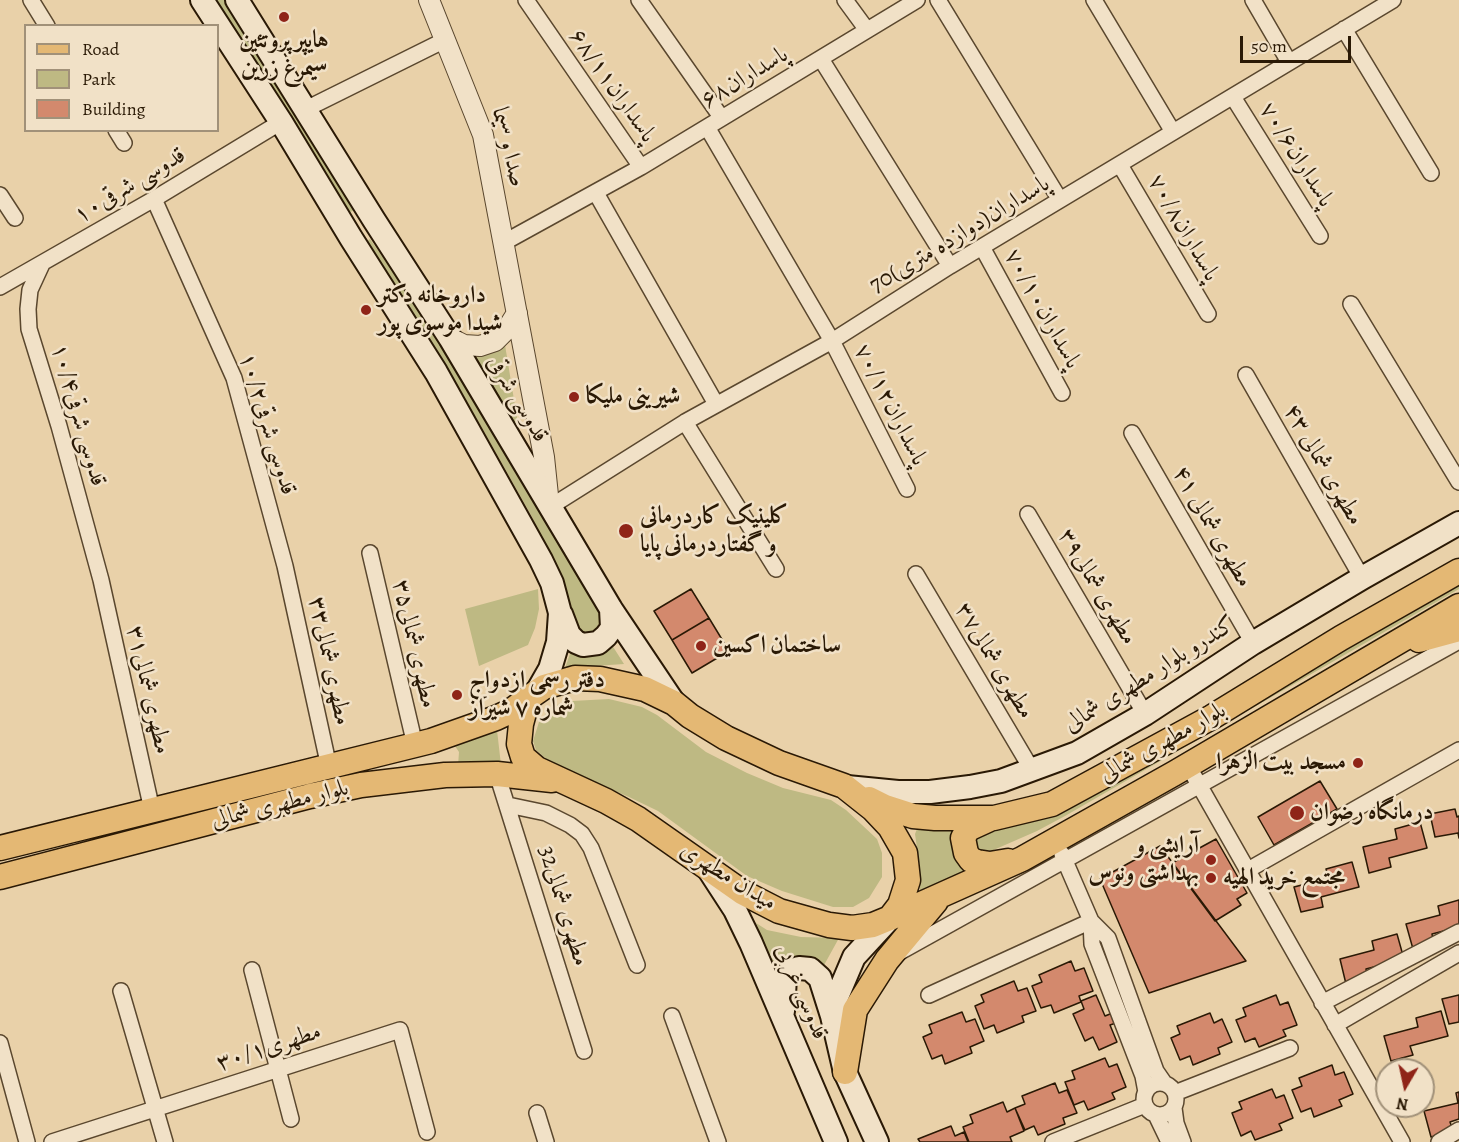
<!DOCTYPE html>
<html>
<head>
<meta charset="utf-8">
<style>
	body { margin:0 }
	#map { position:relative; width:1459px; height:1142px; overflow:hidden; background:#e9d1a9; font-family:Alegreya,serif }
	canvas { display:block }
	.legend { position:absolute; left:24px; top:24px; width:195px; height:108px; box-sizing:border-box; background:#f1e1c7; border:2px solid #a19179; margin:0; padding:8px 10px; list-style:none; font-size:18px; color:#2a1905 }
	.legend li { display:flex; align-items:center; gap:12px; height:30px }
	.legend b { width:30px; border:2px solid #a19179 }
	.north { position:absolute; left:1375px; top:1058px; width:60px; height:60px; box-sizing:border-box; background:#f1e1c7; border:2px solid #a19179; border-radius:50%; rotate:189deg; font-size:16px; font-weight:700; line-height:24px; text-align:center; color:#2a1905 }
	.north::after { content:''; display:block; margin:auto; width:21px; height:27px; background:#8f2418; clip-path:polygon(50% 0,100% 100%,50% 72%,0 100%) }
	.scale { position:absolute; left:1240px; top:36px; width:111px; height:27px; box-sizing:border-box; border:3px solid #2a1905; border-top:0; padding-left:8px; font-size:18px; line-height:21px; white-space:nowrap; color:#2a1905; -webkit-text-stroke:4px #f1e1c7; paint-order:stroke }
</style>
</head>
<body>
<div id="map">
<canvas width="1459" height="1142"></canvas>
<ul class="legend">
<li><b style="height:8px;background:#e4b874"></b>Road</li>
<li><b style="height:16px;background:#beb983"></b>Park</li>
<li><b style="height:16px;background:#d3896d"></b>Building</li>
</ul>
<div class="north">N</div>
<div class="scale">50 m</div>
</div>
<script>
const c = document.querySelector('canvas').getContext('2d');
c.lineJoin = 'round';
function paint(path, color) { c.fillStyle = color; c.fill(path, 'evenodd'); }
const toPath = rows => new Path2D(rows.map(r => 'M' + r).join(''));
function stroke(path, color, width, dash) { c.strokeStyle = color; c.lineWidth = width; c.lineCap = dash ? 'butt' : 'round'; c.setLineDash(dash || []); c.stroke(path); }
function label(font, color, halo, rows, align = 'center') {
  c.font = font + ' Alegreya,Amiri,serif'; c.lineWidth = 5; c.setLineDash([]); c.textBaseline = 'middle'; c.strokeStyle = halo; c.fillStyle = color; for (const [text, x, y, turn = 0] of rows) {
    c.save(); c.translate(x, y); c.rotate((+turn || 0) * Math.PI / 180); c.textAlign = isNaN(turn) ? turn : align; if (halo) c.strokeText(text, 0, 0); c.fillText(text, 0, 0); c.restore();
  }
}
const green = toPath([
	[215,0,224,0,355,210,350,212],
	[370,239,428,322,527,493,602,606,602,633,581,638,532,517,482,428,366,242],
	[505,345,518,424,517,425,514,425,474,357],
	[1459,579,1459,589,1065,816,1037,831,989,852,979,851,973,847,973,836],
	[538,589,539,609,535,628,528,645,479,666,465,609],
	[610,642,624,664,565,668,571,651,589,657,597,654],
	[609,699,642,707,657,715,706,752,747,773,783,788,831,800,846,810,877,839,882,853,882,877,869,898,853,907,833,907,782,891,747,876,658,811,629,797,552,764,536,750,533,741,539,722,547,712,560,703,572,701],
	[497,730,501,765,458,766,459,752,453,743],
	[932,826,951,827,953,844,972,870,920,892,919,862,915,834,917,829],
	[756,923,767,930,801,937,839,938,823,967,814,959,805,956,796,956,783,962,776,971]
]);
const building = toPath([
	[691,589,709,618,672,640,654,611,691,589],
	[709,618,729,651,692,673,672,640,709,618],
	[1320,781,1337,809,1274,845,1258,817,1320,781],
	[1455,809,1457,817,1459,816,1459,838,1458,833,1435,837,1430,814,1455,809],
	[1420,822,1427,848,1389,858,1391,867,1369,873,1363,847,1397,839,1395,829,1420,822],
	[1216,839,1247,893,1237,899,1241,905,1215,921,1172,863,1216,839],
	[1160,846,1246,961,1149,993,1100,879,1160,846],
	[1352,862,1359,887,1321,897,1323,907,1301,912,1294,887,1329,878,1326,869,1352,862],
	[1459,900,1459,927,1432,934,1434,944,1413,949,1406,924,1440,915,1438,906,1459,900],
	[1397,934,1404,959,1366,969,1368,979,1346,984,1340,959,1374,950,1372,941,1397,934],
	[1071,961,1075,971,1084,968,1093,991,1079,996,1081,1002,1054,1013,1051,1005,1041,1008,1032,986,1042,982,1039,975,1071,961],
	[1014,981,1018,991,1027,988,1036,1011,1022,1016,1024,1022,997,1033,994,1025,984,1029,975,1006,984,1002,981,995,1014,981],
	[1096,995,1105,1016,1115,1012,1119,1022,1110,1025,1117,1042,1099,1050,1093,1037,1085,1041,1073,1014,1084,1009,1081,1001,1096,995],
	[1276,995,1280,1005,1288,1002,1297,1025,1283,1030,1286,1036,1259,1047,1255,1038,1245,1042,1236,1020,1246,1016,1243,1008,1276,995],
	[1459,995,1459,1022,1449,1024,1442,999,1459,995],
	[1441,1011,1448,1036,1410,1046,1413,1055,1391,1061,1384,1036,1418,1027,1416,1018,1441,1011],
	[962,1012,966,1022,975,1019,984,1041,970,1047,972,1053,945,1064,942,1055,932,1059,923,1037,932,1033,929,1025,962,1012],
	[1210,1013,1214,1023,1222,1019,1232,1042,1218,1048,1220,1054,1193,1065,1190,1056,1180,1060,1171,1038,1180,1034,1177,1026,1210,1013],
	[1105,1058,1109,1067,1117,1064,1126,1087,1112,1093,1115,1099,1088,1110,1084,1101,1074,1105,1065,1082,1075,1079,1072,1071,1105,1058],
	[1332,1065,1335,1075,1344,1072,1353,1094,1339,1100,1342,1106,1314,1117,1311,1108,1301,1112,1292,1090,1302,1086,1299,1078,1332,1065],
	[1055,1083,1059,1093,1067,1090,1077,1113,1063,1118,1065,1124,1038,1135,1034,1126,1025,1130,1015,1108,1025,1104,1022,1096,1055,1083],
	[1272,1089,1276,1098,1284,1095,1293,1118,1279,1124,1282,1130,1255,1140,1251,1131,1241,1136,1232,1113,1242,1109,1239,1102,1272,1089],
	[1459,1092,1459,1119,1450,1122,1453,1131,1431,1137,1424,1111,1458,1103,1456,1093,1459,1092],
	[1003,1102,1007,1112,1015,1108,1024,1131,1010,1137,1012,1142,969,1142,963,1127,973,1123,970,1115,1003,1102],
	[951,1126,955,1136,964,1132,968,1142,920,1142,918,1139,951,1126]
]);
const minor = toPath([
	[31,0,47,26],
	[526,0,641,167],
	[639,0,721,117],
	[845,0,867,30],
	[938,0,1060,200],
	[1094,0,1173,132],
	[1253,0,1289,62],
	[1344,29,1431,173],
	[821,59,950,266],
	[1233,97,1320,236],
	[304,110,445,40],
	[707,127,832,341,907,489],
	[116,130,124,143],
	[1120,165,1208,314],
	[596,193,716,404],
	[0,195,15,218],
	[154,199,234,378,285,566,329,767],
	[503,243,641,167,917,0],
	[982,247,1062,393],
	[42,264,30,290,28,309,29,329,59,426,101,580,152,810],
	[0,287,154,199,281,122],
	[1351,304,1459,482],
	[1246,375,1362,578],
	[685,422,776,569],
	[1132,433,1253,643],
	[550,507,685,422,832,341,950,266,1393,0],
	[1028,514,1145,714],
	[370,553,415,745],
	[916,574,1032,770],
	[497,774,584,1051],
	[1194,776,1402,1142],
	[508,805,546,813,570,825,582,834,591,848,637,965],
	[1062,854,1091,921,1092,944,1143,1076,1146,1092],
	[1248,870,1459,750],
	[1091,921,1108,938,1156,1071,1165,1084],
	[900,952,1459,641],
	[252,970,291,1119],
	[121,991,165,1142],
	[929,995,1091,921],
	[1322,1003,1459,932],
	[672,1016,718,1142],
	[1335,1025,1459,953],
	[0,1043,27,1142],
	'1144 1099a16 16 0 1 1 32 0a16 16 0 1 1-32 0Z',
	[1175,1093,1290,1048],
	[1174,1108,1176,1123,1183,1142],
	[537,1113,546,1142],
	[1156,1115,1169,1142],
	[52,1142,400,1030,427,1132],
	[1053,1142,1145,1105],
	[1439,1142,1459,1130]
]);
const tertiary = toPath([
	[429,0,483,135,544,457,549,505],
	[450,338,464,345,480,346,495,341,507,329,517,313]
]);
const secondary = toPath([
	[202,0,281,122,351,238,436,372,541,560,552,583,560,613,558,642,550,669,538,690],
	[237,0,374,220,450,338,611,609,674,703],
	[561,614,569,635,576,642,583,645,598,643,606,636,612,628,611,609],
	[847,787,898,792,930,792,970,787,1001,781,1077,753,1145,714,1253,643,1362,578,1459,523],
	[709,870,735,910,751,943,836,1142],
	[783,1011,785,978,790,971,799,968,810,969,820,978,832,1016],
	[877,1142,845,1072,832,1016,837,997,854,957,890,918]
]);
const primary = toPath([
	[1419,640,1459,629],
	[575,678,600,679,645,689,674,703,690,716,726,738,779,763,844,786,873,809,890,827,905,853,908,880,900,905,890,918,873,925,852,928,829,925,779,911,742,892,638,819,606,801,537,769,523,757,519,744,521,724,526,705,531,696,544,687,575,678],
	[869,799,885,807,913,816,935,818,994,818,1052,804,1212,717,1341,638,1459,571],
	[992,818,968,829,963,838,966,853,971,860,977,862,990,864,1008,861],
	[0,848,431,741,496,718,511,711,531,696],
	[0,877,310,796,361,785,445,775,497,774,552,780],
	[890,918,1022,859,1175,773,1459,606],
	[845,1072,855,1010,887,960,936,901]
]);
const markers = [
	[284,17,6,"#8f2418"],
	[366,310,6,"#8f2418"],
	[574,397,6,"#8f2418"],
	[626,531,8,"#8f2418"],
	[701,646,6,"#8f2418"],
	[457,695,6,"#8f2418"],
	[1358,763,6,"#8f2418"],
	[1297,813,8,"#8f2418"],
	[1211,860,6,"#8f2418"],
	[1211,878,6,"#8f2418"]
];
const poiNames = [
	["هایپر پروتئین",284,41,"center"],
	["سیمرغ زرین",284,69,"center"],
	["داروخانه دکتر",378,296],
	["شیدا موسوی پور",378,324],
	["شیرینى ملیکا",586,397],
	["کلینیک کاردرمانی",640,517],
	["و گفتاردرمانی پایا",640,545],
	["ساختمان اکسین",713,646],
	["دفتر رسمی ازدواج",469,681],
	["شماره ۷ شیراز",469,709],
	["مسجد بیت الزهرا",1346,763,"right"],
	["درمانگاه رضوان",1310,813],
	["آرایشی و",1199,846,"right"],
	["بهداشتی ونوس",1199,874,"right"],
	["مجتمع خرید الهیه",1223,878]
];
const streetNames = [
	["پاسداران۶۸",745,78,-31],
	["پاسداران۶۸/۱۱",612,86,55],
	["صدا و سیما",508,147,76],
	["پاسداران۷۰/۶",1296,155,58],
	["قدوسی شرقی۱۰",130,186,-31],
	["پاسداران۷۰/۸",1183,228,60],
	["70پاسداران(دوازده متری)",960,235,-31],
	["پاسداران۷۰/۱۰",1042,309,61],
	["قدوسی شرقی",517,399,59],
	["پاسداران۷۰/۱۲",890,405,63],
	["قدوسی شرقی۱۰/۴",78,415,74],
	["قدوسی شرقی۱۰/۲",267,424,73],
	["مطهرى شمالى ۴۳",1323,465,60],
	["۴۱ مطهرى شمالى",1212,527,60],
	["مطهرى شمالى۳۹",1097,587,59],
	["مطهرى شمالى۳۵",414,644,77],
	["مطهرى شمالى۳۳",329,661,78],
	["مطهرى شمالى۳۷",994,661,59],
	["کندرو بلوار مطهری شمالی",1150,675,-32],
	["مطهرى شمالى۳۱",148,690,77],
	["بلوار مطهری شمالی",1163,743,-29],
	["بلوار مطهرى شمالى",280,805,-14],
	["میدان مطهری",728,877,32],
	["32مطهرى شمالى",563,906,73],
	["قدوسی غربی",801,992,67],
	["مطهری۳۰/۱",269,1048,-18]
];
paint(green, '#beb983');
paint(building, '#d3896d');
stroke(building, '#2a1905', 1.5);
stroke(minor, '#5a472e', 18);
stroke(tertiary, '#5a472e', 22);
stroke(secondary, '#2a1905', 26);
stroke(primary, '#2a1905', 27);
stroke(minor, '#f1e1c7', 15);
stroke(tertiary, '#f1e1c7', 20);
stroke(secondary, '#f1e1c7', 22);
stroke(primary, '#e4b874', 24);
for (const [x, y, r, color] of markers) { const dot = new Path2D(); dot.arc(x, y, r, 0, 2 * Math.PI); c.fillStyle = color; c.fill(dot); stroke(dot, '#f1e1c7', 2); }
label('bold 24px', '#2a1905', '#f1e1c7', poiNames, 'left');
label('24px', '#2a1905', '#f1e1c7', streetNames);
</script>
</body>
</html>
